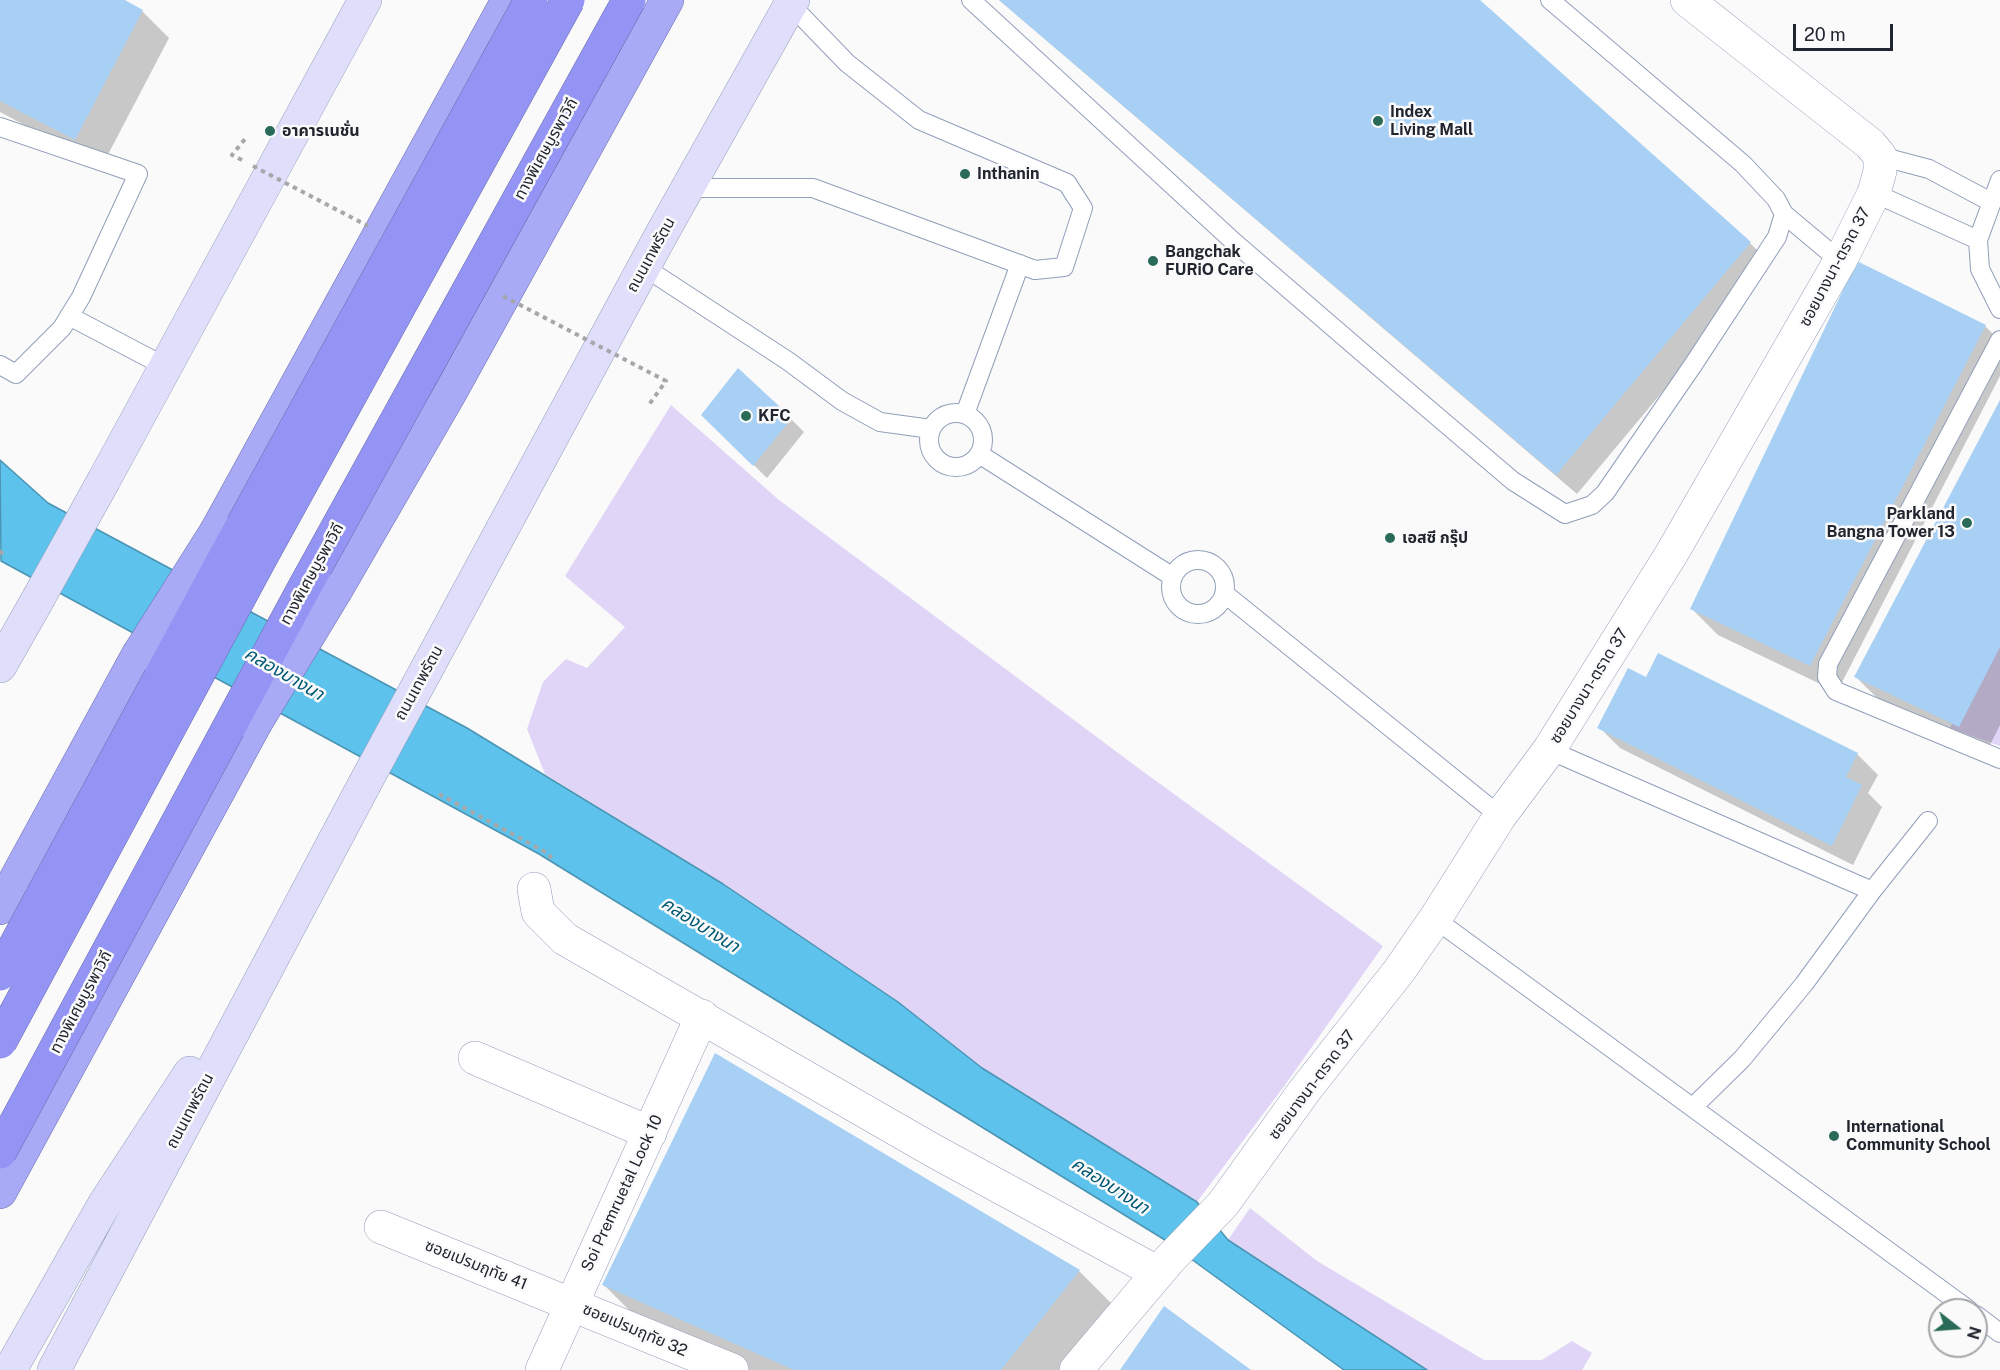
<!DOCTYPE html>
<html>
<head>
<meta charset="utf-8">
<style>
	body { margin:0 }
	#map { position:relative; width:2000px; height:1370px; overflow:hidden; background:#fafafa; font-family:"Public Sans",sans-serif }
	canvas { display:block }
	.north { position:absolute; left:1928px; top:1298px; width:60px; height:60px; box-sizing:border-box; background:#fafafa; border:2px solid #a3a5a9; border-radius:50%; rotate:107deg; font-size:16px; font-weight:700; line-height:24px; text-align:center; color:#20252f }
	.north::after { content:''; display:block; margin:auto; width:21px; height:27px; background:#296a58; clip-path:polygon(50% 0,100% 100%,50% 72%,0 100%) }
	.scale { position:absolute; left:1793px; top:24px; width:100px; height:27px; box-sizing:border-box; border:3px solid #20252f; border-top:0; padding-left:8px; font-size:18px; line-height:21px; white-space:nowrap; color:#20252f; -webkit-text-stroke:4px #fafafa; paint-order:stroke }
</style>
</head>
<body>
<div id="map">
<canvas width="2000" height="1370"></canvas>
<div class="north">N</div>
<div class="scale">20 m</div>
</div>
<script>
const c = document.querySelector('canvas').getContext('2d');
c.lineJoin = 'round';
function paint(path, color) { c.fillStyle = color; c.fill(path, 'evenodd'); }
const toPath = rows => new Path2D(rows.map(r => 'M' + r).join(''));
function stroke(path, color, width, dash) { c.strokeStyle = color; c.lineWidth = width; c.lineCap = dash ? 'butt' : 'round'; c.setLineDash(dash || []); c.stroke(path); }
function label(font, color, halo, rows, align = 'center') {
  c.font = font + ' "Public Sans","Noto Sans Thai",sans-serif'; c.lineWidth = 5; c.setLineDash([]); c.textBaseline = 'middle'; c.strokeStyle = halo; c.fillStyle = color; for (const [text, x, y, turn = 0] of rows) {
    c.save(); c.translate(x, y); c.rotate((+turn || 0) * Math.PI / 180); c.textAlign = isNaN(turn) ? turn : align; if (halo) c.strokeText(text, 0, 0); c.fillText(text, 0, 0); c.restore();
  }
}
const green = toPath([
	[671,405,779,500,1141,770,1383,946,1285,1085,1197,1202,982,1068,898,1002,723,884,545,774,527,729,543,682,566,659,587,668,625,627,565,576],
	[2000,613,2000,746,1950,728],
	[1250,1208,1317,1261,1484,1360,1542,1360,1572,1341,1592,1353,1582,1370,1427,1370,1228,1240]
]);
const water = toPath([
	[0,460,48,503,467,728,723,884,898,1002,982,1068,1197,1202,1228,1240,1427,1370,1344,1370,1165,1240,539,854,1,561,0,460]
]);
const shadow = toPath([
	[0,0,121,0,142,11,169,38,102,166,0,112],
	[999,0,1478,0,1750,243,1770,263,1577,494],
	[1857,263,1985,326,2000,341,2000,376,1837,692,1718,635,1692,609],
	[2000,403,2000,725,1986,753,1883,704,1856,677],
	[703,415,791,419,804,432,767,478],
	[1659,655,1857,754,1878,775,1868,793,1882,807,1853,865,1620,748,1599,727,1647,679],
	[1079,1271,1116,1308,1068,1370,749,1370,641,1322,604,1285]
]);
const building = toPath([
	[0,0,125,0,143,10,75,140,0,101],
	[999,0,1480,0,1751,242,1556,475],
	[1857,261,1986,325,1810,666,1690,609],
	[738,368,792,418,753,466,701,415],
	[2000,400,2000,647,1959,727,1854,677],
	[1658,653,1858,753,1846,777,1862,785,1832,846,1597,728,1628,668,1646,677],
	[715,1053,1080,1270,1001,1370,794,1370,602,1285],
	[1164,1306,1251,1370,1120,1370]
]);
const path = toPath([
	[242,160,232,155,245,139],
	[0,551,3,554],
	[439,794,549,854,552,860]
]);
const service = toPath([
	[971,0,1234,242,1385,372,1513,481,1565,514,1592,505,1605,493,1693,365,1777,237,1784,214,1776,199,1743,164,1550,0],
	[0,127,138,174,81,297,62,328,16,374,0,365],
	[1880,156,1929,169,1991,202],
	[2000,180,1978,240,1980,269,2000,309],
	[687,188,813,188,1035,270,1064,267,1083,208,1067,183,919,120,847,63,790,4],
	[1874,193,1978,240],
	[1784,214,1840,261],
	[644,267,788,361,842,401,880,422,931,429],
	[69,316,166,367],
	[2000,340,1828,664,1827,677,1836,691,2000,759],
	'929 440a27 27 0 1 1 54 0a27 27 0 1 1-54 0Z',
	[965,414,1020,264],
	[979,454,1173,577],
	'1171 587a27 27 0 1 1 54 0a27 27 0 1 1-54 0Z',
	[1225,594,1500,816],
	[1549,750,1872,891],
	[1435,919,1969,1310],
	[1694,1106,1742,1059,1804,984,1872,891,1928,821],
	[1976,1315,2000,1333]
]);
const minor = toPath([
	[534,889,538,912,565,939,934,1151,1158,1273],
	[475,1058,650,1133],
	[381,1227,732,1370],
	[542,1370,702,1016],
	[1076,1370,1169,1260,1223,1204,1305,1090,1399,971,1435,919,1500,816,1549,750,1672,553,1840,261,1874,193,1880,171,1880,156,1870,144,1687,0]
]);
const secondary = toPath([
	[104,480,365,0],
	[430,663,660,237,793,0],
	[0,666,38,599],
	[10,1370,105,1203,190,1073],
	[54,1370,364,785]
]);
const trunk = toPath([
	[217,530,508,0],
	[336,590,450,393,667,0],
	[0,908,138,655],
	[0,1192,255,724]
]);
const pathBridge = toPath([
	[253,166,368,226],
	[503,296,666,381,648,406]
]);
const secondaryBridge = toPath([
	[38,599,104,480],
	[364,785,430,663]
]);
const trunkBridge = toPath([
	[138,655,217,530],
	[255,724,336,590]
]);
const motorwayBridge = toPath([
	[0,974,231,546,531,0],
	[0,1042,259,561,568,0],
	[0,1152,304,588,629,0]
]);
const markers = [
	[1378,121,6,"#296a58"],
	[270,131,6,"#296a58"],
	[965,174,6,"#296a58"],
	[1153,261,6,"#296a58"],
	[746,416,6,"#296a58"],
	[1967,523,6,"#296a58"],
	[1390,538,6,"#296a58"],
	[1834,1136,6,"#296a58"]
];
const poiNames = [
	["Index",1390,112],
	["Living Mall",1390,130],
	["อาคารเนชั่น",282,131],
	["Inthanin",977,174],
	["Bangchak",1165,252],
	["FURiO Care",1165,270],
	["KFC",758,416],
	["Parkland",1955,514,"right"],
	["Bangna Tower 13",1955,532,"right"],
	["เอสซี กรุ๊ป",1402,538],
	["International",1846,1127],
	["Community School",1846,1145]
];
const streetNames = [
	["ทางพิเศษบูรพาวิถี",546,149,-61],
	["ถนนเทพรัตน",651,255,-61],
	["ซอยบางนา-ตราด 37",1835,267,-62],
	["ทางพิเศษบูรพาวิถี",312,574,-61],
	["ถนนเทพรัตน",419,683,-61],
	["ซอยบางนา-ตราด 37",1589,686,-58],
	["ทางพิเศษบูรพาวิถี",81,1002,-62],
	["ซอยบางนา-ตราด 37",1312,1085,-53],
	["ถนนเทพรัตน",190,1111,-62],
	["Soi Premruetal Lock 10",622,1193,-65],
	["ซอยเปรมฤทัย 41",476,1265,22],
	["ซอยเปรมฤทัย 32",635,1330,23]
];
const waterNames = [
	["คลองบางนา",284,674,30],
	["คลองบางนา",700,925,32],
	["คลองบางนา",1110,1186,33]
];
paint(green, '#e0d5f7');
paint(water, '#5dc3ec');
stroke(water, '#4b94b3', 1.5);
paint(shadow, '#0003');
paint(building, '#a7d0f4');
stroke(service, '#919fb9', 20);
stroke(minor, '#919fb9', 34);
stroke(secondary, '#919fb9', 34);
stroke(trunk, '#6b6dae', 34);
stroke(path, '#a5a7ab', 4, [4.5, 4.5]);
stroke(service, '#fff', 18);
stroke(minor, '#fff', 33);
stroke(secondary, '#dfdffb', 33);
stroke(trunk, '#a8aaf6', 33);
stroke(secondaryBridge, '#919fb9', 34, []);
stroke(trunkBridge, '#6b6dae', 34, []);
stroke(motorwayBridge, '#6b6dae', 34, []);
stroke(pathBridge, '#a5a7ab', 4, [4.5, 4.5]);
stroke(secondaryBridge, '#dfdffb', 33);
stroke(trunkBridge, '#a8aaf6', 33);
stroke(motorwayBridge, '#9394f3', 33);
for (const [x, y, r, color] of markers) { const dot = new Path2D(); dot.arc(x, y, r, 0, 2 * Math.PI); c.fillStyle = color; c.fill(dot); stroke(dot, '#fafafa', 2); }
label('bold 16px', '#20252f', '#fafafa', poiNames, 'left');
label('16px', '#20252f', '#fafafa', streetNames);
label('italic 18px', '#005974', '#fafafa', waterNames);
</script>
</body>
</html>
